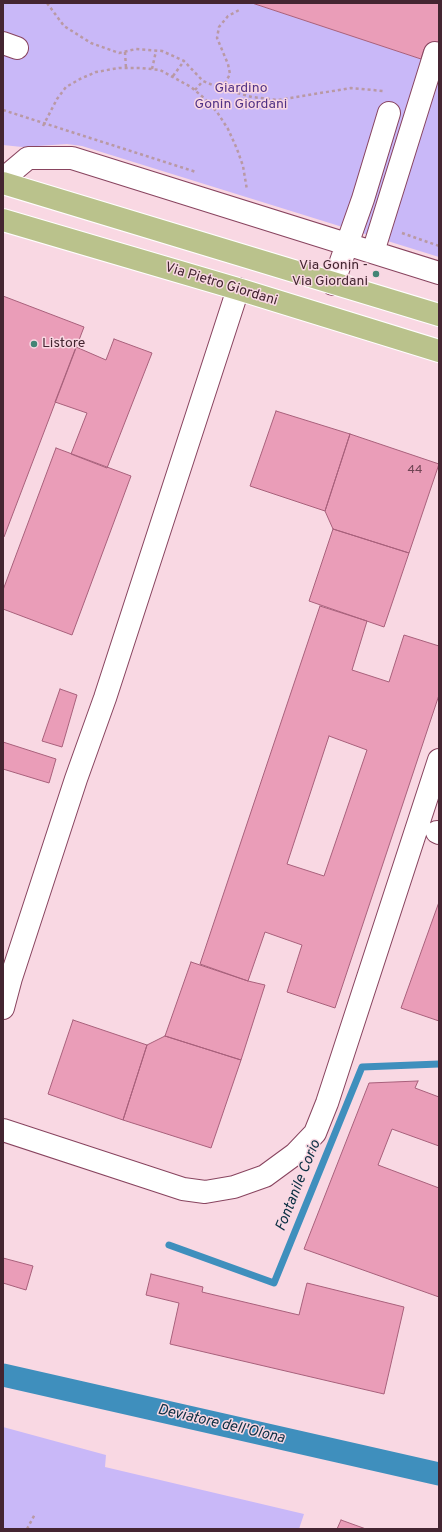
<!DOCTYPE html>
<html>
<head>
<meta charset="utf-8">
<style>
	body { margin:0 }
	#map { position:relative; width:442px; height:1532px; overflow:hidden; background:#f9d8e3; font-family:Overpass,sans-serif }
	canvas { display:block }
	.frame { position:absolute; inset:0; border:4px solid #442531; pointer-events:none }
</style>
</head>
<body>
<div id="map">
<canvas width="442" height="1532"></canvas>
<div class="frame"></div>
</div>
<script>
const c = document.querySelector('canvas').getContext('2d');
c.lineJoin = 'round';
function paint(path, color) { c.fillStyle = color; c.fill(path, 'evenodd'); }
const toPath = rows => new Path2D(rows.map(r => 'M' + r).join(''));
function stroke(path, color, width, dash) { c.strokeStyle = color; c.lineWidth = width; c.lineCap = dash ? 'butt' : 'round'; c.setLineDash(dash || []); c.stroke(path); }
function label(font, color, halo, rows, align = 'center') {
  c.font = font + ' Overpass,sans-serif'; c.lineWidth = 3; c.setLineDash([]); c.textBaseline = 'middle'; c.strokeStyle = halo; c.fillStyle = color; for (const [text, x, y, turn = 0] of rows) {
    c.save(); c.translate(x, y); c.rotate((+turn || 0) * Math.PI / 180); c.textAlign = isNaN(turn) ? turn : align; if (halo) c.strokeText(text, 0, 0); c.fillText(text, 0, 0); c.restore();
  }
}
const green = toPath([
	[3,3,252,3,421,59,424,49,439,55,439,257,82,146,67,144,22,147,3,145],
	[3,1427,106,1455,105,1467,304,1514,299,1529,3,1529]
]);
const stream = toPath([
	[169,1245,274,1283,362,1067,439,1064]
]);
const canal = toPath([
	[3,1375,439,1474]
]);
const building = toPath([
	[252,3,439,3,439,55,424,49,421,59,252,3],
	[3,296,84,327,4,537,3,537,3,296],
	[114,339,152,353,107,468,71,454,87,413,55,402,76,347,106,360,114,339],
	[276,411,350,434,325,511,250,486,276,411],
	[350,434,439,464,409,553,333,529,325,511,350,434],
	[56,448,131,476,72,635,3,609,3,590,56,448],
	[333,529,409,553,384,627,309,601,333,529],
	[320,606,367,621,352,670,389,682,404,635,439,646,439,695,335,1008,287,992,302,945,265,932,248,981,200,964,320,606],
	[329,736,367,750,324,876,287,864,329,736],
	[60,689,77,695,62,747,42,741,60,689],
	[3,742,56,759,49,783,3,769,3,742],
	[439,902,439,1021,401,1008,439,902],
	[191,962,248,981,265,985,241,1060,165,1036,191,962],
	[73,1020,147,1045,123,1120,48,1094,73,1020],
	[165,1036,241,1060,211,1148,123,1120,147,1045,165,1036],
	[418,1081,415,1088,439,1097,439,1146,392,1129,378,1165,439,1188,439,1297,304,1249,369,1083,418,1081],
	[3,1258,33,1266,26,1290,3,1283,3,1258],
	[151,1274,203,1287,202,1292,299,1315,307,1283,404,1307,384,1394,170,1344,179,1303,146,1295,151,1274],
	[341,1520,366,1529,337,1529,341,1520]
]);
const path = toPath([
	[47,3,64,26,91,43,119,53,136,49,162,51,184,61,203,81,222,89,252,97,278,100,351,88,383,91],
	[125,52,126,68],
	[152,69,156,51],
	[173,76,184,61],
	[222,89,230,74,228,64,217,38,219,27,228,16,241,9],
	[195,90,203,81],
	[3,110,196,172],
	[43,126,57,99,66,87,80,79,96,72,119,68,141,68,160,70,191,87,204,98,217,112,228,129,237,149,243,166,247,190],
	[402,233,439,246],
	[27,1529,35,1514]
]);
const minor = toPath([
	[3,43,17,48],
	[3,179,28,158,72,158,439,273],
	[373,252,435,53],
	[333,284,363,199,389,113],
	[437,832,439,833],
	[3,986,11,978,76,779,105,698,238,289],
	[3,1008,11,978],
	[3,1130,183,1189,205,1192,234,1187,265,1176,295,1154,315,1133,327,1103,439,760]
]);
const major = toPath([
	[3,183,439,315],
	[3,220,238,289,439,351]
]);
const markers = [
	[376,274,4,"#438576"],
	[34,344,4,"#438576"]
];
const numberNames = [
	["44",415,471]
];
const parkNames = [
	["Giardino",241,89],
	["Gonin Giordani",241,105]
];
const poiNames = [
	["Via Gonin -",368,266],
	["Via Giordani",368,282],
	["Listore",42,344,"left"]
];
const streetNames = [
	["Via Pietro Giordani",221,285,17]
];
const waterNames = [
	["Fontanile Corio",299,1186,-68],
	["Deviatore dell'Olona",221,1425,13]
];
paint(green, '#c9b8f8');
stroke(stream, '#3f8fbd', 7);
stroke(canal, '#3f8fbd', 23);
paint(building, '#ea9db8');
stroke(building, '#a8607b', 1);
stroke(minor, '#88445f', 24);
stroke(major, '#fff', 24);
stroke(path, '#b999a4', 2.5, [3, 3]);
stroke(minor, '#fff', 22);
stroke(major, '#bac28c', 22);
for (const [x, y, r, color] of markers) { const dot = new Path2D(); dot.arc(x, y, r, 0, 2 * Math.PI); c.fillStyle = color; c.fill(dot); stroke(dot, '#f9d8e3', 1.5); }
label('12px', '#6e4353', null, numberNames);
label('14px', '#513286', '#f9d8e3', parkNames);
label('14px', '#442531', '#f9d8e3', poiNames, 'right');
label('14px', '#442531', '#f9d8e3', streetNames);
label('italic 15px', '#0b2f43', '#f9d8e3', waterNames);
</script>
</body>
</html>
